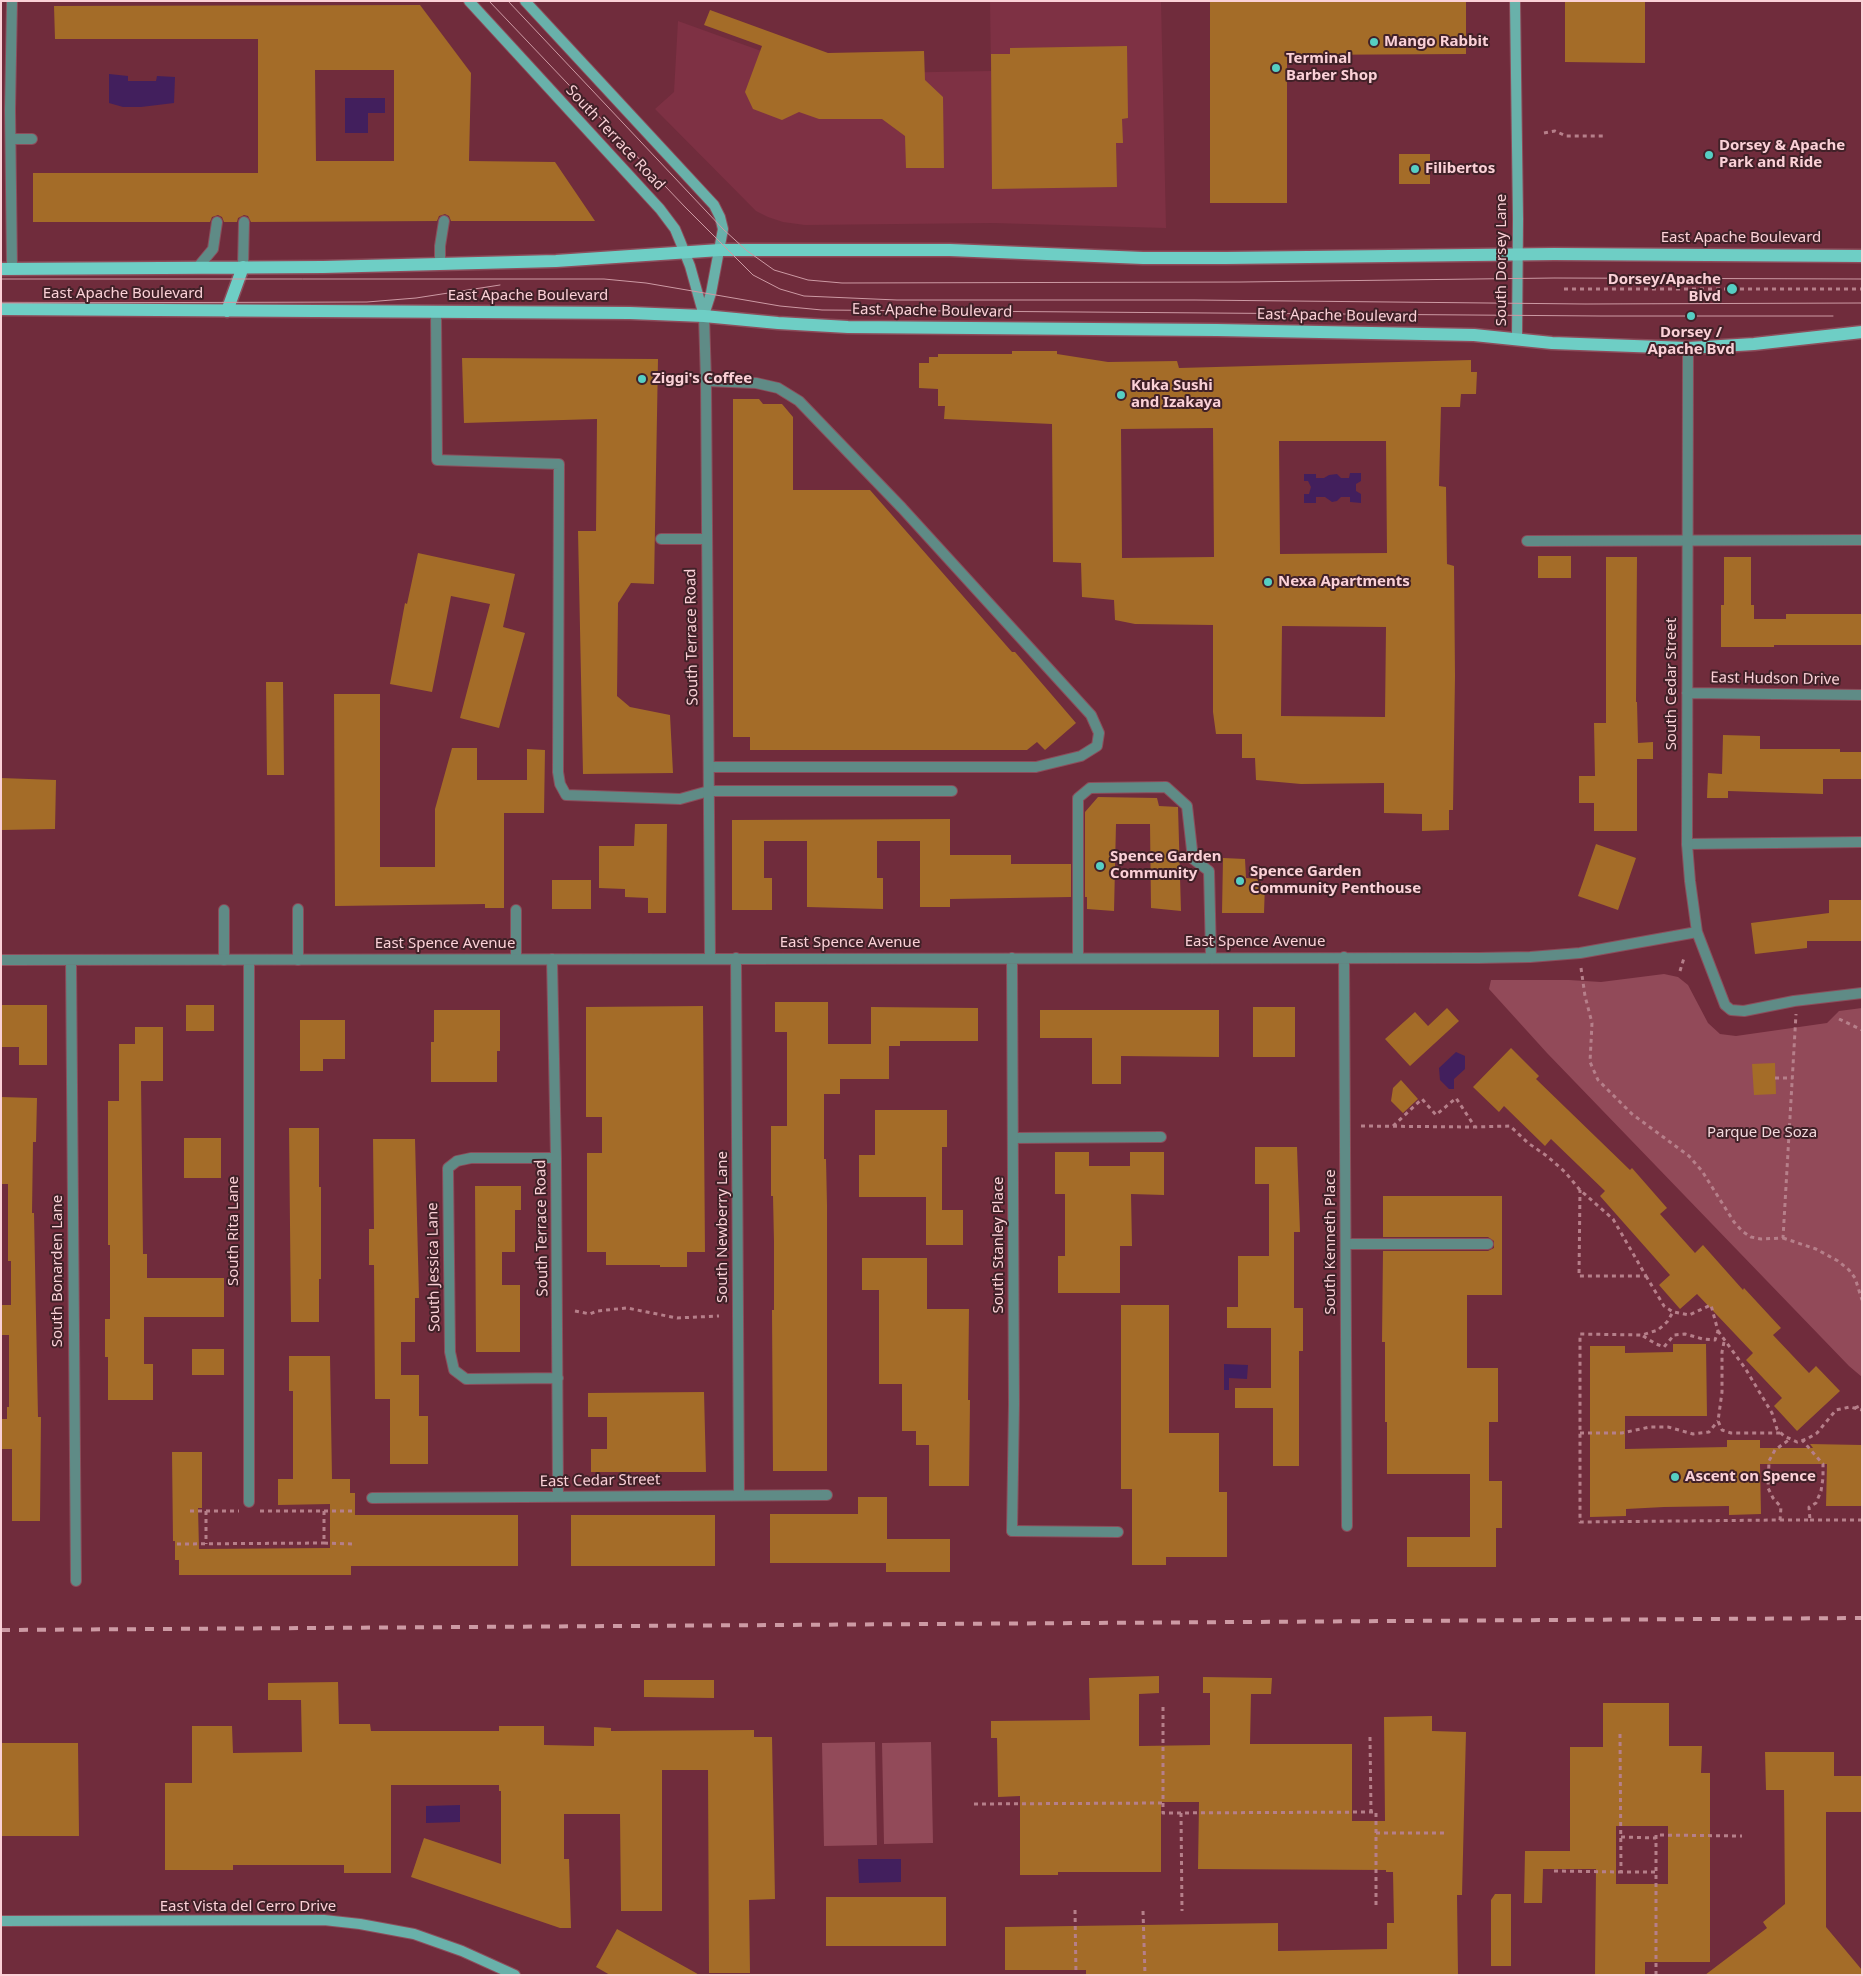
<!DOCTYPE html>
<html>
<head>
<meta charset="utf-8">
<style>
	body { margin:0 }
	#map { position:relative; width:1863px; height:1976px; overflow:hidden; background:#702c3c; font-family:"Noto Sans",sans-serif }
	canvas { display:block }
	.frame { position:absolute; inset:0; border:2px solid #fbd1d7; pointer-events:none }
</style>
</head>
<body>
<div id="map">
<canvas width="1863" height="1976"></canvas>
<div class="frame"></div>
</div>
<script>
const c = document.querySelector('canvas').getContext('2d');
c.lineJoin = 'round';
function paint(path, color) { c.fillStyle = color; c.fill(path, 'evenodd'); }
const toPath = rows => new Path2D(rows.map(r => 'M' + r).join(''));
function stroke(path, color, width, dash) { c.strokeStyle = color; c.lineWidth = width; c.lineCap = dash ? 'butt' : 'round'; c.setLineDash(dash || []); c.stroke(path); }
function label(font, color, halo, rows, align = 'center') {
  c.font = font + ' "Noto Sans",sans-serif'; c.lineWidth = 4; c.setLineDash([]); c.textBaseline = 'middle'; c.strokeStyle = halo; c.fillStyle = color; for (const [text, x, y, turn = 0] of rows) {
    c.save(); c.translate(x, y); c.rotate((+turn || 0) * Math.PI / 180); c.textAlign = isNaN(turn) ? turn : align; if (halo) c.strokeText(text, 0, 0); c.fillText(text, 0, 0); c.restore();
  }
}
const built = toPath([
	[990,1,1161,1,1166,228,993,223,805,225,783,222,768,217,756,211,655,109,674,92,678,21,825,74,991,71]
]);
const green = toPath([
	[1664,974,1678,977,1688,985,1708,1023,1720,1034,1736,1036,1827,1023,1839,1011,1862,1008,1862,1377,1849,1366,1547,1053,1489,989,1491,980,1569,980,1601,982],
	[875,1742,877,1845,824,1846,822,1743],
	[931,1742,933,1843,884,1844,882,1743]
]);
const water = toPath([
	[109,74,128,76,128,81,156,81,157,76,175,77,174,103,141,107,123,107,109,103],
	[345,98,385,98,385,113,368,113,368,133,345,133],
	[1350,473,1361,473,1361,481,1356,484,1356,491,1361,494,1361,503,1350,502,1350,497,1341,497,1337,501,1332,502,1325,497,1316,497,1316,503,1304,503,1304,494,1309,494,1311,487,1308,481,1304,481,1304,474,1316,474,1316,478,1324,478,1329,475,1337,474,1341,478,1349,478],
	[1456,1052,1465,1056,1465,1069,1454,1079,1454,1089,1449,1089,1440,1080,1439,1068],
	[1224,1364,1248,1365,1247,1379,1229,1378,1229,1390,1224,1390],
	[460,1805,460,1822,426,1823,426,1806],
	[858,1859,901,1859,901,1882,859,1883]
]);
const building = toPath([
	[1210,1,1466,1,1466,54,1287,55,1287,203,1210,203],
	[1565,1,1645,1,1645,63,1565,62],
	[420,5,471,73,469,161,555,162,595,221,451,221,449,216,445,214,439,216,437,221,251,222,248,216,244,215,238,218,237,222,224,222,222,217,218,215,212,217,210,222,33,222,33,173,258,173,258,39,55,39,54,6],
	[315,70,394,70,394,161,316,161],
	[710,10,828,53,924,51,925,80,943,97,944,168,906,168,905,136,882,119,819,119,799,112,782,120,753,109,745,92,762,46,704,25],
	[1127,46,1128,118,1122,119,1123,143,1116,143,1117,187,992,189,991,54,1010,54,1010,48],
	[1399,154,1430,154,1430,184,1399,184],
	[1012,351,1057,351,1057,354,1108,362,1177,361,1179,368,1471,360,1471,372,1477,372,1476,394,1461,394,1460,407,1441,407,1439,486,1446,487,1447,564,1454,566,1455,676,1453,810,1449,810,1449,830,1422,831,1422,814,1384,813,1384,783,1301,784,1256,780,1255,758,1242,758,1242,734,1216,734,1213,712,1213,625,1135,624,1115,620,1114,600,1082,597,1081,563,1053,562,1052,424,944,419,945,406,938,406,938,389,919,388,919,363,929,363,929,357,938,357,938,354,1012,354],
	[1213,428,1214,557,1122,558,1121,429],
	[1279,441,1386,441,1387,553,1280,554],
	[1282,626,1386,627,1385,717,1281,716],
	[462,358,658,359,654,584,631,583,618,603,617,696,630,707,670,715,673,773,583,774,578,531,596,531,597,419,464,423],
	[733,399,759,399,763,404,782,404,793,417,793,490,870,490,1012,652,1015,652,1076,723,1045,750,1037,742,1027,750,750,750,750,737,733,737],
	[418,553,515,574,503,627,525,633,499,728,460,718,490,604,451,596,432,692,390,684,405,603,407,604],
	[1538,556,1571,556,1571,578,1538,578],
	[1606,557,1637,557,1636,702,1637,702,1638,743,1653,742,1653,759,1637,759,1637,831,1594,831,1594,803,1579,803,1579,776,1595,776,1594,723,1606,723],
	[1724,557,1751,557,1751,605,1754,605,1754,619,1786,619,1786,614,1862,614,1862,645,1774,645,1774,647,1721,647,1721,605,1724,605],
	[266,682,283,682,284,775,267,775],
	[334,694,380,694,380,867,435,867,435,809,452,748,477,748,477,780,527,780,527,749,545,750,544,813,504,813,504,908,485,908,485,904,335,906],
	[1723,735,1760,736,1760,749,1840,749,1840,752,1862,752,1862,779,1823,779,1823,794,1728,791,1728,798,1707,798,1708,773,1722,774],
	[1,778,56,780,55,829,2,830],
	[1098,797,1157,798,1159,806,1178,807,1181,911,1151,908,1150,824,1116,824,1114,911,1087,909,1087,897,1085,897,1085,812],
	[950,819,950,855,1011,855,1011,864,1071,864,1071,897,950,899,950,907,920,907,920,841,877,841,877,878,883,878,883,909,807,907,807,841,764,841,764,878,772,878,772,910,732,910,732,820],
	[635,824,667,824,666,913,648,913,648,898,625,897,625,889,599,888,599,846,634,846],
	[1596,844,1636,858,1618,910,1578,896],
	[1223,858,1245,859,1246,878,1258,879,1258,883,1265,884,1264,913,1222,913],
	[552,880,591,880,591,909,552,909],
	[1829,900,1861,900,1862,941,1807,941,1807,948,1755,954,1751,923,1829,913],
	[775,1002,828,1002,828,1044,871,1044,871,1007,978,1008,978,1041,900,1041,900,1046,889,1046,889,1079,840,1079,840,1094,824,1094,824,1159,826,1159,827,1205,827,1471,773,1471,772,1310,774,1310,774,1242,773,1196,771,1196,771,1126,787,1126,787,1032,775,1032],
	[1,1005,47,1005,47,1065,19,1065,19,1047,1,1047],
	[186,1005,214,1005,214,1031,186,1031],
	[703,1006,705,1252,687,1252,687,1267,660,1267,660,1265,606,1265,606,1252,587,1252,587,1153,602,1153,602,1117,586,1117,586,1007],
	[1253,1007,1295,1007,1295,1057,1253,1057],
	[1447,1008,1459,1021,1410,1066,1385,1039,1415,1012,1428,1026],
	[434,1010,500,1010,500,1051,497,1051,497,1082,431,1082,431,1042,434,1042],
	[1040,1010,1219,1010,1219,1057,1121,1056,1121,1084,1092,1084,1092,1038,1040,1038],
	[300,1020,345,1020,345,1059,323,1059,323,1071,300,1071],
	[135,1027,163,1027,163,1081,141,1081,143,1254,147,1254,147,1278,224,1278,224,1317,144,1317,144,1364,153,1364,153,1400,108,1400,108,1357,105,1357,105,1319,110,1319,110,1245,108,1245,108,1101,119,1101,119,1044,135,1044],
	[1511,1048,1539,1076,1536,1079,1630,1170,1632,1168,1667,1208,1660,1214,1695,1253,1703,1245,1743,1290,1744,1288,1781,1328,1773,1335,1809,1373,1816,1366,1840,1391,1797,1431,1774,1406,1782,1398,1746,1360,1753,1353,1697,1294,1680,1309,1659,1285,1670,1275,1600,1196,1605,1191,1551,1139,1545,1146,1504,1106,1499,1112,1473,1087],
	[1775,1063,1776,1094,1754,1095,1752,1064],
	[1401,1080,1418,1099,1403,1113,1391,1101,1393,1088],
	[1,1097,37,1098,36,1142,33,1142,32,1213,34,1213,38,1417,41,1417,40,1521,12,1521,12,1449,1,1449,1,1419,7,1419,7,1407,9,1407,9,1335,1,1335,1,1305,11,1305,11,1261,8,1261,8,1184,1,1184],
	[875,1110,947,1110,947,1147,942,1147,942,1210,963,1210,963,1245,926,1245,926,1197,859,1197,859,1155,875,1155],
	[289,1128,319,1128,319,1187,321,1187,321,1279,319,1279,319,1322,291,1322],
	[184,1138,221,1138,221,1178,184,1178],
	[373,1139,415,1139,419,1298,415,1298,415,1342,401,1342,401,1375,419,1375,419,1416,428,1416,428,1464,390,1464,390,1399,375,1399,374,1265,369,1265,369,1229,374,1229],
	[1255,1147,1297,1147,1300,1232,1294,1232,1294,1308,1303,1308,1303,1351,1299,1351,1299,1466,1273,1466,1273,1408,1235,1408,1235,1388,1271,1388,1271,1328,1227,1328,1227,1307,1238,1307,1238,1256,1269,1256,1269,1184,1255,1184],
	[1055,1152,1089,1152,1089,1166,1130,1166,1130,1152,1164,1152,1164,1195,1131,1194,1132,1246,1120,1246,1120,1293,1058,1293,1058,1256,1065,1256,1065,1194,1055,1194],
	[475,1186,521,1186,521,1210,515,1210,515,1252,502,1252,502,1285,520,1285,520,1352,476,1352],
	[1383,1196,1502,1196,1502,1295,1467,1295,1467,1368,1498,1368,1498,1422,1489,1422,1489,1481,1502,1481,1502,1528,1496,1528,1496,1567,1407,1567,1407,1537,1470,1537,1470,1474,1387,1474,1387,1422,1385,1422,1385,1342,1382,1342,1383,1251,1488,1251,1494,1248,1494,1241,1488,1237,1383,1237],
	[862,1258,927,1258,927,1309,969,1309,968,1400,970,1400,969,1486,929,1486,929,1445,916,1445,916,1431,902,1431,902,1384,879,1384,879,1290,862,1290],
	[1121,1305,1169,1305,1169,1433,1219,1433,1219,1492,1227,1492,1227,1557,1166,1557,1166,1565,1132,1565,1132,1489,1121,1489],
	[1673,1344,1706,1344,1707,1416,1625,1416,1625,1449,1727,1447,1727,1440,1760,1440,1760,1448,1813,1448,1810,1444,1862,1445,1862,1506,1826,1506,1827,1464,1760,1464,1761,1514,1729,1515,1729,1506,1664,1507,1626,1509,1626,1516,1590,1517,1590,1346,1625,1346,1625,1353,1673,1352],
	[192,1349,224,1349,224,1375,192,1375],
	[289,1356,330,1356,332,1479,350,1479,350,1493,355,1493,355,1515,518,1515,518,1566,351,1566,351,1575,179,1575,179,1560,175,1560,175,1541,173,1541,172,1452,202,1452,202,1508,198,1508,199,1549,330,1548,330,1504,278,1505,278,1479,293,1479,293,1391,289,1391],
	[704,1392,706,1472,591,1472,591,1449,607,1449,607,1417,588,1417,588,1393],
	[858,1497,887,1497,887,1539,950,1539,950,1572,886,1572,886,1563,770,1563,770,1514,858,1514],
	[571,1515,715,1515,715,1566,571,1566],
	[1159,1676,1159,1693,1139,1694,1139,1746,1210,1745,1210,1693,1203,1693,1203,1677,1272,1678,1271,1694,1251,1694,1250,1744,1352,1744,1352,1821,1385,1821,1384,1717,1432,1716,1432,1731,1466,1732,1462,1895,1457,1895,1458,1975,1086,1975,1086,1970,1005,1970,1005,1927,1278,1923,1278,1951,1387,1949,1387,1923,1394,1923,1393,1872,1386,1872,1386,1870,1198,1869,1199,1802,1161,1802,1161,1872,1058,1872,1058,1875,1020,1875,1020,1796,998,1797,997,1738,991,1738,991,1721,1090,1720,1089,1678],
	[644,1680,714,1680,714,1698,644,1697],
	[338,1682,339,1724,370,1724,371,1731,499,1731,499,1726,544,1726,544,1745,594,1746,594,1727,611,1728,611,1731,754,1730,754,1737,772,1737,775,1899,749,1900,750,1973,709,1973,708,1770,662,1770,662,1911,621,1911,620,1814,564,1814,564,1859,569,1859,571,1928,560,1928,411,1877,424,1838,501,1864,501,1791,499,1791,499,1785,391,1785,391,1873,344,1873,344,1865,233,1865,233,1870,165,1870,165,1783,192,1783,192,1726,232,1726,233,1753,302,1752,301,1700,268,1700,268,1683],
	[1603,1703,1669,1703,1669,1746,1702,1746,1701,1773,1710,1773,1710,1962,1645,1962,1645,1975,1595,1975,1596,1869,1543,1869,1542,1903,1524,1903,1525,1851,1570,1851,1570,1747,1603,1747],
	[1616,1826,1668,1826,1668,1884,1616,1884],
	[1,1743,78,1743,79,1836,1,1836],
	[1765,1752,1834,1752,1834,1776,1862,1776,1862,1812,1826,1812,1826,1927,1862,1970,1862,1975,1705,1975,1767,1928,1763,1922,1785,1904,1784,1790,1766,1790],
	[1495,1894,1511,1894,1511,1966,1491,1966,1491,1900],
	[826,1897,946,1897,946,1946,826,1946],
	[617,1929,696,1973,699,1975,610,1975,596,1967]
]);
const path = toPath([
	[1544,133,1555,131,1566,136,1603,136],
	[1564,289,1862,289],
	[1581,968,1585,996,1592,1023,1590,1062,1598,1080,1632,1114,1689,1156,1702,1171,1734,1222,1742,1231,1751,1237,1761,1239,1783,1238,1796,1014],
	[1680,971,1684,958],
	[1839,1019,1862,1030],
	[1775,1078,1793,1078],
	[1361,1126,1474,1127],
	[1393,1126,1422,1099,1436,1115,1456,1098,1475,1127,1510,1126,1528,1143,1547,1156,1565,1172,1580,1190,1613,1219,1646,1276,1579,1276,1580,1190],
	[1783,1238,1816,1249,1838,1261,1849,1270,1855,1278,1862,1300],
	[1646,1276,1664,1306,1673,1312,1667,1322,1658,1330,1642,1335,1580,1334,1580,1522,1780,1520,1781,1507,1773,1498,1768,1488,1769,1461,1775,1450,1790,1439],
	[575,1311,590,1314,597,1311,627,1308,677,1318,719,1316],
	[1718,1331,1745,1368,1772,1413,1777,1429,1784,1436,1797,1442,1807,1439,1817,1433,1836,1410,1850,1407,1862,1410],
	[1643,1336,1656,1344,1664,1347,1674,1335,1685,1334,1703,1339,1715,1340,1718,1331,1711,1305,1689,1315,1674,1312],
	[1724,1342,1722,1352,1722,1392,1718,1421,1722,1430,1731,1433,1781,1433],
	[1855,1408,1862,1405],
	[1580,1433,1622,1433,1650,1427,1668,1427,1693,1434,1709,1432,1718,1421],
	[190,1511,239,1511],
	[206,1511,206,1544],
	[260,1511,354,1511],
	[324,1511,324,1543,354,1544],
	[1780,1520,1810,1520,1809,1507,1816,1503,1821,1491,1823,1478,1823,1464,1802,1440],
	[1810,1520,1862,1520],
	[177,1544,324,1543],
	[1163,1707,1163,1813,1376,1812,1376,1909],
	[1620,1734,1621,1872,1656,1872],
	[1370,1737,1371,1812],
	[974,1804,1163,1803],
	[1181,1813,1182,1911],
	[1376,1833,1448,1833],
	[1621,1837,1656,1838],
	[1554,1871,1621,1872],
	[1075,1910,1076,1975],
	[1143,1911,1145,1975],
	[1656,1975,1656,1835,1742,1836]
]);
const lane = toPath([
	[12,1,10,110,12,268],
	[11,139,32,139],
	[440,264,440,246,444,221],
	[198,267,213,249,217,222],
	[243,267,244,222],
	[436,312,437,460,559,464,558,772,560,784,566,795,680,799,709,791,952,791],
	[706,381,756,383,778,388,799,401,902,508,1091,715,1099,733,1097,746,1081,756,1036,767,709,767],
	[661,539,706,539],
	[1527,541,1862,540],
	[1687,844,1862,842],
	[298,909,298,960],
	[516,910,516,959],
	[1078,957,1078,798,1090,788,1166,787,1187,806,1193,859,1209,871,1211,957],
	[224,960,224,910],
	[1013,1138,1161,1137],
	[1346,1244,1488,1244],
	[1012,1531,1118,1532]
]);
const street = toPath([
	[704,316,706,381,710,958],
	[1688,348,1687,844,1690,881,1697,932,1725,1005,1731,1010,1744,1011,1794,1001,1862,993],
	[1687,693,1862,695],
	[1344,957,1347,1526],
	[736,958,739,1495],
	[552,959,556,1158,558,1497],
	[1,960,1478,958,1530,957,1580,953,1697,932],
	[71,960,76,1581],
	[249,960,249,1502],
	[556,1158,471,1158,457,1161,448,1168,450,1352,454,1370,466,1379,558,1378],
	[372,1498,827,1495],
	[1012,1531,1014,1404,1012,958]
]);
const secondary = toPath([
	[469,1,660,209,675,229,680,241,690,266,704,316],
	[525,1,714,205,720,217,723,229,711,293,704,315],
	[1515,1,1518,219,1517,338],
	[1,1921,324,1920,360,1924,414,1934,462,1951,515,1975]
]);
const primary = toPath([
	[1,269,323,267,556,261,720,250,950,250,1143,258,1226,258,1554,254,1862,256],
	[1,309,630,313,704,316,778,323,848,327,1217,330,1474,335,1552,343,1688,348,1754,344,1862,332],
	[227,311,243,267]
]);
const tram = toPath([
	[489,1,685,207,753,275,780,289,804,296,897,300,1195,300,1585,304,1862,303],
	[508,1,723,229,746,250,774,270,808,280,842,283,1241,282,1554,278,1862,279],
	[1,279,604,279,646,283,780,306,822,310,1600,316,1833,316],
	[1,303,367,302,416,298,500,285]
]);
const rail = toPath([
	[1,1630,1862,1618]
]);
const markers = [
	[1374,42,5,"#56cec3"],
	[1276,68,5,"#56cec3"],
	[1709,155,5,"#56cec3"],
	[1415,169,5,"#56cec3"],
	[1732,289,6,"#56cec3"],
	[1691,316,5,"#56cec3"],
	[642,379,5,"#56cec3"],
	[1121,395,5,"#56cec3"],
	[1268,582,5,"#56cec3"],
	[1100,866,5,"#56cec3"],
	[1240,881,5,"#56cec3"],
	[1675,1477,5,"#56cec3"]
];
const poiNames = [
	["Mango Rabbit",1384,42],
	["Terminal",1286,59],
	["Barber Shop",1286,76],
	["Dorsey & Apache",1719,146],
	["Park and Ride",1719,163],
	["Filibertos",1425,169],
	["Dorsey/Apache",1721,280,"right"],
	["Blvd",1721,297,"right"],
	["Dorsey /",1691,333,"center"],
	["Apache Bvd",1691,350,"center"],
	["Ziggi's Coffee",652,379],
	["Kuka Sushi",1131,386],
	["and Izakaya",1131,403],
	["Nexa Apartments",1278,582],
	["Spence Garden",1110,857],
	["Community",1110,874],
	["Spence Garden",1250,872],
	["Community Penthouse",1250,889],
	["Ascent on Spence",1685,1477]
];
const streetNames = [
	["South Terrace Road",615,138,47],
	["East Apache Boulevard",1741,238],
	["South Dorsey Lane",1502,260,-90],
	["East Apache Boulevard",123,294],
	["East Apache Boulevard",528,296],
	["East Apache Boulevard",932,311,1],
	["East Apache Boulevard",1337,316,1],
	["South Terrace Road",692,637,-91],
	["East Hudson Drive",1775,679,1],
	["South Cedar Street",1672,684,-90],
	["East Spence Avenue",1255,942],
	["East Spence Avenue",850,943],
	["East Spence Avenue",445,944],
	["South Newberry Lane",723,1227,-90],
	["South Terrace Road",542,1228,-91],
	["South Rita Lane",234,1231,-90],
	["South Kenneth Place",1331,1242,-90],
	["South Stanley Place",999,1245,-90],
	["South Jessica Lane",434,1267,-91],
	["South Bonarden Lane",58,1271,-90],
	["East Cedar Street",600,1481,-1],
	["East Vista del Cerro Drive",248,1907]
];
const parkNames = [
	["Parque De Soza",1762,1133]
];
paint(built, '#7e3144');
paint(green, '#924a59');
paint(water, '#421f5d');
paint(building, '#a46c28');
stroke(lane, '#8c4d5b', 12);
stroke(street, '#8c4d5b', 12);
stroke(secondary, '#8c4d5b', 12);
stroke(primary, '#8c4d5b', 15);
stroke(path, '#b67f8a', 3, [4, 4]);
stroke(lane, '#5f8b86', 10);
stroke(street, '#5f8b86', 10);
stroke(secondary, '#69b1aa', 10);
stroke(primary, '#6ecec5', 12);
stroke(tram, '#cd9aa4', 1);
stroke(rail, '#cd9aa4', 4, [9, 9]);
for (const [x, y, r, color] of markers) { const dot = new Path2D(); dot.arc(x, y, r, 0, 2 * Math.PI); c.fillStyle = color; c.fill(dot); stroke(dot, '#412128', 2); }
label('bold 15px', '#fbd1d7', '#412128', poiNames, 'left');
label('15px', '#fbd1d7', '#412128', streetNames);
label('15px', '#f2d9dd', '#412128', parkNames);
</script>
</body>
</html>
